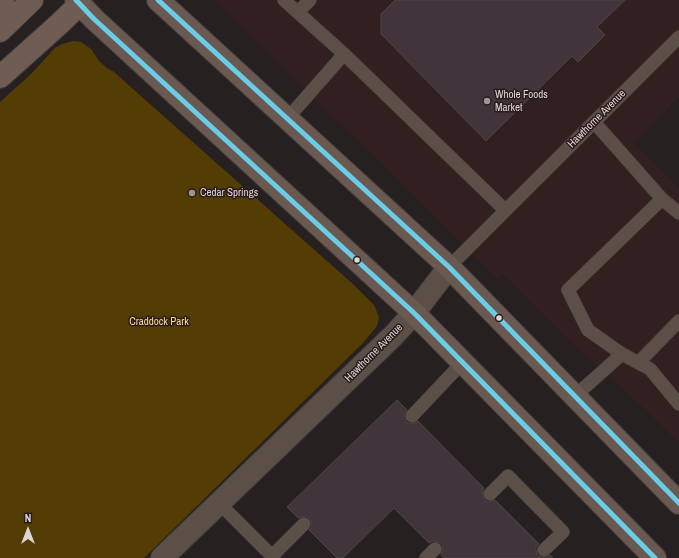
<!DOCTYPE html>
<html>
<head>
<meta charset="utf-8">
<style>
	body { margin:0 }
	#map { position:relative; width:679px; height:558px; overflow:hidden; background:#262020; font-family:"Archivo Narrow",sans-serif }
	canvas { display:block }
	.north { position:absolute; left:8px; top:510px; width:40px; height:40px; -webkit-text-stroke:3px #2a1c1c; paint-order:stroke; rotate:0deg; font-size:11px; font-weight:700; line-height:16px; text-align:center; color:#dfd5d4 }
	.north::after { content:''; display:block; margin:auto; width:14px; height:18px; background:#dfd5d4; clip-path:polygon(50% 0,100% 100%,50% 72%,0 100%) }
</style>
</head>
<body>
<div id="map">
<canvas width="679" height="558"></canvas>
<div class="north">N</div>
</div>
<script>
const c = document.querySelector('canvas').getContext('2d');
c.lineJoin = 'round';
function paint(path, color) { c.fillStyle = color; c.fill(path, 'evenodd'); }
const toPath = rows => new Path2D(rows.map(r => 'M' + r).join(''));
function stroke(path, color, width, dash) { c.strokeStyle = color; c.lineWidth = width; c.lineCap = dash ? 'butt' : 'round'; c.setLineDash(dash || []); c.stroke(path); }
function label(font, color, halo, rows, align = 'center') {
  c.font = font + ' "Archivo Narrow",sans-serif'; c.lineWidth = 3; c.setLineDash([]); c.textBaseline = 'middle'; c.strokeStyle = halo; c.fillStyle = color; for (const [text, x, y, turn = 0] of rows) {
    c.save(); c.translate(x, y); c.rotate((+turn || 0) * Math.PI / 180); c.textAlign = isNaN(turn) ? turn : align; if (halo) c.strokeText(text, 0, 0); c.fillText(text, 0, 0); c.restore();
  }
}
const built = toPath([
	[215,0,679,0,679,97,634,143,679,187,679,443,649,413,575,346,502,274,497,279]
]);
const green = toPath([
	[73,41,81,42,91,49,99,61,107,68,114,72,124,81,354,285,374,305,379,317,377,326,363,343,144,558,0,558,0,102,31,74,55,48,62,44]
]);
const building = toPath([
	[395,0,625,0,597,27,605,35,578,62,572,56,486,141,381,34,381,14,395,0],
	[397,400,407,410,404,415,406,422,411,424,418,421,484,488,482,492,484,499,488,502,495,500,539,544,536,547,536,551,538,556,545,558,550,555,553,558,444,558,441,555,443,547,440,543,433,541,429,543,394,508,343,558,337,558,309,530,312,526,310,519,306,516,298,518,287,507,397,400]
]);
const service = toPath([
	[284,0,344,54,287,119],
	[298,12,310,0],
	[344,54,505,210],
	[594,122,662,199,568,290,588,330,622,354,650,369,679,404],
	[662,199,679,213],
	[449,267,679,37],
	[639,362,679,321],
	[575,396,622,354],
	[412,416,463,362],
	[490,494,508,476,563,532,544,550],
	[219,503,274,558],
	[272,556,304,524],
	[426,558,435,549]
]);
const minor = toPath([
	[162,558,394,335,414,313,449,267]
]);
const secondary = toPath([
	[76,0,94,19,414,313,655,558],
	[158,0,449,267,679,503]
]);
const motorway = toPath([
	[0,22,3,0],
	[0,31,32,0],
	[0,77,57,26,80,4]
]);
const bus1 = toPath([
	[76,0,94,19,414,313,655,558],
	[158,0,449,267,679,503]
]);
const markers = [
	[487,101,4,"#9e9695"],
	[192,193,4,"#9e9695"],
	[357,260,3.5,"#dfd5d4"],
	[499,318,3.5,"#dfd5d4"]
];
const poiNames = [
	["Whole Foods",495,95],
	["Market",495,108],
	["Cedar Springs",200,193]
];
const streetNames = [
	["Hawthorne Avenue",597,119,-45],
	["Hawthorne Avenue",374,353,-45]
];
const parkNames = [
	["Craddock Park",159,322]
];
paint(built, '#321f1f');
paint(green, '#533d05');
paint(building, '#41343a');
stroke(building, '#4b4646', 1);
stroke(service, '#3f3a3a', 14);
stroke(minor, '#3f3a3a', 24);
stroke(secondary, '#3f3a3a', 24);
stroke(motorway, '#3f3a3a', 24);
stroke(service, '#5c4f47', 13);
stroke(minor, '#5c4f47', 22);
stroke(secondary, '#695950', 22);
stroke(motorway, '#6f5c52', 22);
stroke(bus1, '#6bcce7', 5);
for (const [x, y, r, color] of markers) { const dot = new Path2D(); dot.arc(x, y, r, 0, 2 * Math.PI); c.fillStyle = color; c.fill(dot); stroke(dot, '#2a1c1c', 1.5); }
label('11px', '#dfd5d4', '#2a1c1c', poiNames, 'left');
label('11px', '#dfd5d4', '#2a1c1c', streetNames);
label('11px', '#fcda92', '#2a1c1c', parkNames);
</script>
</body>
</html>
